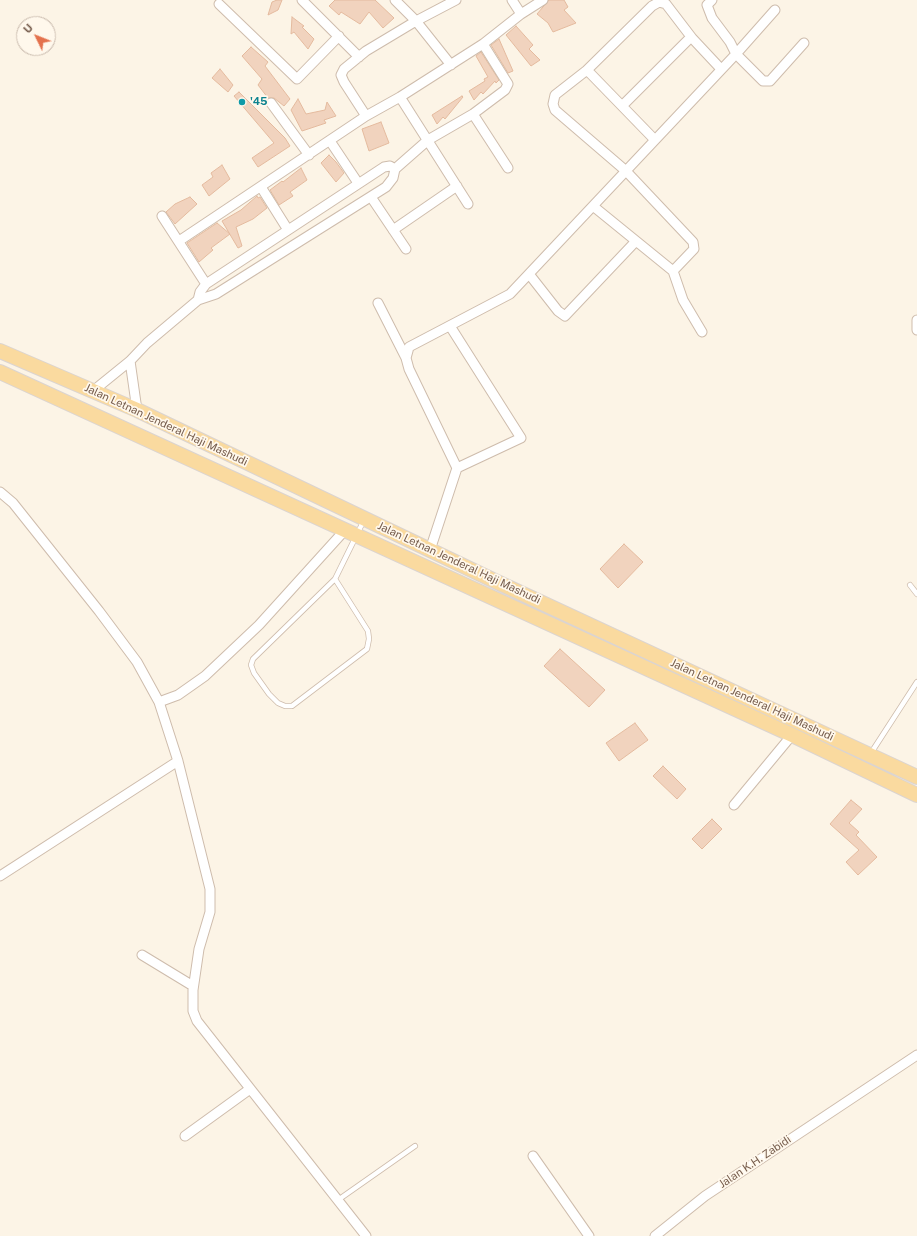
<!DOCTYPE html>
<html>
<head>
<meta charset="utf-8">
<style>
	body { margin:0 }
	#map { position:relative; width:917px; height:1236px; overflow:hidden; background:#fcf4e6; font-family:"Public Sans",sans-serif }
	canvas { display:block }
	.north { position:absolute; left:16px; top:16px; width:40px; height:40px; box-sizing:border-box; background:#fff8ec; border:1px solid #c8b9ac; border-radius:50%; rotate:313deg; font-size:11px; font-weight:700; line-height:16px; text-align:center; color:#755b4b }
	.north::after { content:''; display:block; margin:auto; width:14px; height:18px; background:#e4724d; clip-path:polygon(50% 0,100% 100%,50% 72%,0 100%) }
</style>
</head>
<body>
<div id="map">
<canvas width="917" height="1236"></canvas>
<div class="north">U</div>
</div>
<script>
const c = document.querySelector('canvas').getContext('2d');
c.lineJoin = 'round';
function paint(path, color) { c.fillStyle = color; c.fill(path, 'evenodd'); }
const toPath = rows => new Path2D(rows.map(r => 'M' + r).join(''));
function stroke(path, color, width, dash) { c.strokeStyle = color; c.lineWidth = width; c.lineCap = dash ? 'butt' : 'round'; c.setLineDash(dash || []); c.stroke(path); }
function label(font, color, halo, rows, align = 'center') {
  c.font = font + ' "Public Sans",sans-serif'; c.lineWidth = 3.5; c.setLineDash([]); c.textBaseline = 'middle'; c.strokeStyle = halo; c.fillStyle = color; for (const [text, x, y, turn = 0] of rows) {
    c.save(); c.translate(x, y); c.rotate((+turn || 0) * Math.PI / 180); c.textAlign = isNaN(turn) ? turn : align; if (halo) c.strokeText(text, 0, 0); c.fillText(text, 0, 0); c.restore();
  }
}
const building = toPath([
	[277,0,282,0,278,10,268,15,272,2,277,0],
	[335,0,375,0,394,18,383,28,369,12,360,24,341,12,339,15,329,6,335,0],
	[549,0,564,0,568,7,564,10,576,23,553,32,548,23,537,14,549,0],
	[292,17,304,26,302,27,314,39,308,49,294,32,291,34,292,17],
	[516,26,533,45,529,49,540,60,531,66,506,35,516,26],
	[499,39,513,71,508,73,491,45,499,39],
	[251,47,268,62,265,66,290,99,284,106,274,98,268,98,258,85,262,79,242,56,251,47],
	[481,52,499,80,496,83,495,81,483,94,481,92,474,100,469,91,485,81,484,79,488,77,476,56,481,52],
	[220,69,233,85,228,92,212,78,220,69],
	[239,92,285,138,290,146,258,167,252,158,274,143,234,96,239,92],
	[462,96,463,97,445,119,443,117,437,124,432,115,462,96],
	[298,99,306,114,325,110,327,102,336,116,324,120,326,123,302,131,291,110,298,99],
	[381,122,389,143,369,151,362,129,381,122],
	[329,155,336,162,344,173,336,182,321,163,329,155],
	[222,165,230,179,209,196,202,185,213,177,211,173,222,165],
	[301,168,307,180,290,192,293,196,279,205,270,190,282,181,283,182,301,168],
	[257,196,258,198,260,197,267,208,253,219,236,227,242,246,238,248,222,221,241,210,257,196],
	[190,197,197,204,175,224,166,212,175,204,190,197],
	[217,223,230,234,211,248,213,250,199,262,187,243,217,223],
	[624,544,643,562,618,588,600,569,624,544],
	[560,649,605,690,589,707,544,666,560,649],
	[635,723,648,740,619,761,606,743,635,723],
	[663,766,686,789,677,799,653,776,663,766],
	[851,800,862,809,849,823,859,832,856,835,877,857,858,875,846,862,859,850,830,824,851,800],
	[712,819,722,829,702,849,692,839,712,819]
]);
const service = toPath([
	[335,579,368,631,369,639,367,649,292,706,285,706,278,703,269,694,254,673,251,665,253,659,335,579,364,520],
	[910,585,917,594],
	[871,753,917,682],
	[338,1200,415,1146]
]);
const minor = toPath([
	[302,0,359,57],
	[395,0,416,21,451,65],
	[512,0,521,14],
	[219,4,297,79,339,36],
	[775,10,736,54,763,81,770,81,804,43],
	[587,70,652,6,659,2,666,4,692,38],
	[400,97,468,204],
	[271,103,309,155],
	[622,106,688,40,692,38,721,69],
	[473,114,508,168],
	[366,116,344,82,341,75,344,69,366,51,416,21,456,0],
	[655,140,587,70,555,95,553,104,555,110,626,171,693,242,694,249,673,271],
	[330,141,358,183],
	[261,187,288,230],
	[371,197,406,249],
	[593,206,673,271,683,300,702,332],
	[162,216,206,284],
	[393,230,457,186],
	[179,241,366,116,400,97,483,44,521,14,543,0],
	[529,274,558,311,565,316,636,241],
	[198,300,200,292,206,284,384,167,390,166,395,169],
	[378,303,406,358],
	[917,320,917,330],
	[450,326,521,438,457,468],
	[130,361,137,410],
	[93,391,130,361,147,343,198,300,216,294,386,187,393,178,395,169,428,140,473,114,505,90,508,84,483,44],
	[0,492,13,503,99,611,137,662,159,702,178,761,210,889,210,912,199,949,193,990,193,1011,197,1021,366,1236],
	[430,550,457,468,409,369,406,358,409,347,510,294,736,54,730,42,712,18,707,5,712,0],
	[159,702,178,695,205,676,259,625,345,530],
	[734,805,792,735],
	[0,876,178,761],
	[142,955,193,986],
	[185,1136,250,1089],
	[533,1156,589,1236],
	[655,1236,705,1196,917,1055]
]);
const primary = toPath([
	[0,351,137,410,497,582,917,777],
	[0,372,792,735,917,795]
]);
const markers = [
	[242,102,4,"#0f9aa8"]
];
const cultureNames = [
	["'45",250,102]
];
const streetNames = [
	["Jalan Letnan Jenderal Haji Mashudi",166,425,25],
	["Jalan Letnan Jenderal Haji Mashudi",459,563,25],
	["Jalan Letnan Jenderal Haji Mashudi",752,700,25],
	["Jalan K.H. Zabidi",755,1162,-34]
];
paint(building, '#f1d3be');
stroke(building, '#e4ba9e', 1);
stroke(service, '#cebcac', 6);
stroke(minor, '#cebcac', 11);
stroke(primary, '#dbd4d0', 16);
stroke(service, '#fff', 4.5);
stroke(minor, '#fff', 9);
stroke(primary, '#fada9f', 14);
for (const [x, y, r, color] of markers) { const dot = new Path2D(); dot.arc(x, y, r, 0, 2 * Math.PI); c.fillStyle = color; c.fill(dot); stroke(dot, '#fff8ec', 1.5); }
label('bold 11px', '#0d838f', '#fff8ec', cultureNames, 'left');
label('11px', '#755b4b', '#fff8ec', streetNames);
</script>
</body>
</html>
